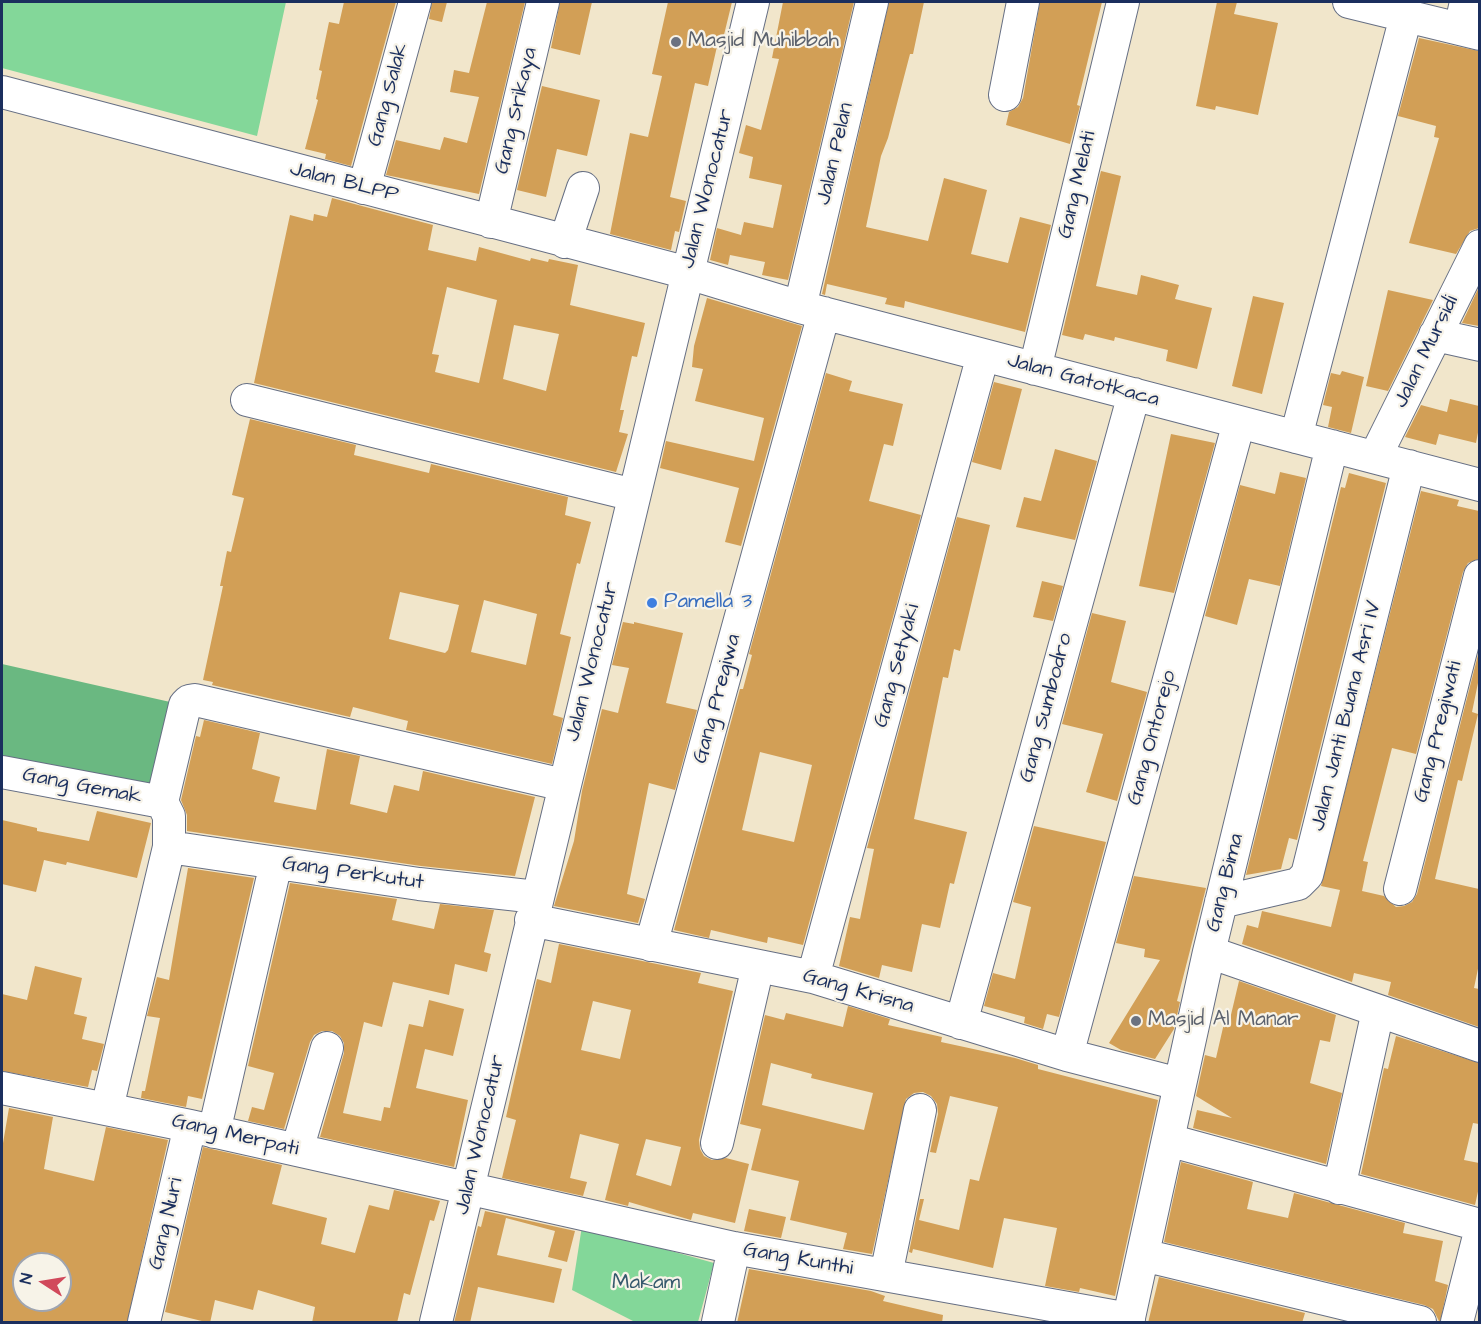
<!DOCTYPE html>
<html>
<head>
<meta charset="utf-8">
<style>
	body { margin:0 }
	#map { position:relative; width:1481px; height:1324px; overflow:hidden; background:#f1e6cb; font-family:"Architects Daughter",sans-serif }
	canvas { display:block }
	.frame { position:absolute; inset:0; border:3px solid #1b2f5e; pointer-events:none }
	.north { position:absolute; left:12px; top:1252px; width:60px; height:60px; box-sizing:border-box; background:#f7f3e8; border:2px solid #9fa5b1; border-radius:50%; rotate:282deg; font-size:16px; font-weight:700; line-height:24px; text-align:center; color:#1b2f5e }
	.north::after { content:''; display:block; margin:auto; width:21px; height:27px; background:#d1495b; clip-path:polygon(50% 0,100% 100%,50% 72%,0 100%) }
</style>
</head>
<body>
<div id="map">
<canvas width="1481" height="1324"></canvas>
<div class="frame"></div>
<div class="north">N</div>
</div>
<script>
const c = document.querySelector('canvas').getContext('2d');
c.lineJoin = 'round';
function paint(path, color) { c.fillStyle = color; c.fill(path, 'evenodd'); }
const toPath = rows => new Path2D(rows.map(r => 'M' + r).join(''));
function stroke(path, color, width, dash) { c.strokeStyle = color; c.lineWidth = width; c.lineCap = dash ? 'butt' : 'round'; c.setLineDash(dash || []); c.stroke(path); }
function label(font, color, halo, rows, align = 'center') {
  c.font = font + ' "Architects Daughter",sans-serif'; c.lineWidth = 4.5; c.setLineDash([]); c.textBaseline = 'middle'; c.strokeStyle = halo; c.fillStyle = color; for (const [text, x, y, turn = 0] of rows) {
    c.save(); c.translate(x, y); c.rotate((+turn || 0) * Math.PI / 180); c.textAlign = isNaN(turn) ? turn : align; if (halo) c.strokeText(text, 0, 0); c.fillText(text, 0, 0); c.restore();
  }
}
const green = toPath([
	[2,2,286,2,257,136,2,68],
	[582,1226,714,1263,698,1322,635,1322,572,1290]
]);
const forest = toPath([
	[2,664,179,704,162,786,2,762]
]);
const building = toPath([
	[344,2,396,2,351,166,325,159,326,154,305,149,318,100,316,99,322,71,319,70,329,22,339,24],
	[432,2,447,2,442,22,429,19],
	[487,2,525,2,479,194,386,175,396,140,440,150,444,137,467,143,479,97,450,92,454,70,469,73],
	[560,2,592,2,580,55,551,48],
	[668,2,732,2,722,43,718,42,708,86,695,83,670,197,686,201,679,232,675,231,671,250,610,234,630,133,648,137,662,76,652,74],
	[783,2,854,2,788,280,762,275,765,262,730,255,728,265,710,260,717,228,741,235,744,222,773,228,782,185,749,178,753,157,739,153,746,125,761,130,779,59,772,58],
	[889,2,924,2,913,54,910,54,888,138,881,156,866,227,928,241,944,178,987,190,971,254,1008,263,1020,217,1051,225,1025,332,905,301,904,308,885,304,887,298,827,284,825,295,822,294],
	[1040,2,1102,2,1077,105,1080,106,1070,144,1006,125,1009,112,1018,107,1023,98],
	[1217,2,1237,2,1234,14,1278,23,1258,115,1216,106,1215,110,1196,106],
	[1419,38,1479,51,1479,228,1470,231,1456,254,1409,243,1439,138,1434,137,1436,126,1398,116],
	[542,86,600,100,587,156,557,149,546,197,517,190],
	[1101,171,1121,176,1096,286,1137,295,1141,275,1179,285,1175,299,1212,308,1197,369,1166,361,1168,350,1115,337,1114,341,1085,334,1083,340,1062,335],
	[332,198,433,225,428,250,476,261,479,247,530,261,531,258,548,262,549,259,578,265,570,305,645,323,637,357,632,356,620,410,624,410,619,432,628,434,616,472,254,383,290,215,313,221,314,214,327,217],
	[447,287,497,300,479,383,435,372,439,355,432,354],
	[514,325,559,334,546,391,503,379],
	[1479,287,1479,326,1462,323],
	[1388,290,1433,300,1388,391,1366,386],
	[1253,296,1284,303,1262,394,1232,386],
	[707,298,802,326,741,546,725,542,739,488,660,468,666,441,754,461,764,418,695,401,703,369,692,367,694,346],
	[1342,371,1364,377,1351,433,1328,427,1332,407,1323,405,1331,373,1340,375],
	[826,373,852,381,849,391,903,404,893,446,884,444,869,501,921,515,803,945,768,937,767,943,711,930,709,938,674,930,740,689,743,689,752,655,749,654],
	[760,752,812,765,794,842,742,830],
	[994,382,1022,389,1001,470,972,462],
	[1450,399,1479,406,1479,427,1476,443,1439,434,1436,445,1405,437,1421,405,1447,412],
	[250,419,356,445,354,455,429,473,431,464,568,497,565,515,591,522,580,564,577,563,560,634,571,637,553,715,563,718,552,764,406,730,408,721,353,707,350,717,212,685,213,682,203,680,223,586,220,586,227,551,231,552,244,498,232,495],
	[400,592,459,605,448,650,445,653,389,639],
	[484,600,537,614,526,665,471,652],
	[1171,434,1215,443,1174,593,1139,586],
	[1055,449,1097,461,1075,540,1016,527,1024,497,1041,501],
	[1280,472,1306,478,1280,586,1249,579,1237,625,1205,616,1240,485,1275,494],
	[1349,473,1386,483,1297,840,1289,838,1281,869,1246,875,1341,487,1345,488],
	[1421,491,1459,500,1457,506,1479,511,1479,559,1468,563,1463,572,1416,754,1392,748,1363,861,1368,862,1362,891,1384,896,1396,907,1404,906,1412,902,1417,894,1479,651,1479,678,1472,712,1478,714,1462,781,1458,780,1435,879,1479,889,1479,964,1474,988,1479,989,1479,1027,1388,995,1391,982,1354,973,1352,982,1242,944,1247,925,1258,928,1262,911,1331,927,1340,890,1321,886],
	[957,517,990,525,960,651,954,649,948,678,943,677,914,819,967,832,954,884,950,883,940,928,922,924,912,972,882,965,879,978,839,966,850,917,860,919,874,849,867,848],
	[1042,581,1063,586,1053,621,1033,617],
	[1092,613,1126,621,1111,682,1147,692,1117,801,1086,792,1103,734,1062,724],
	[623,622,634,624,634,622,683,633,666,703,697,710,675,790,649,783,627,894,645,899,638,923,554,906,574,841,582,791,602,709,618,713,624,688,629,668,612,665],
	[204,720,260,733,252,769,280,777,274,802,316,810,327,749,360,756,350,804,387,813,394,785,419,791,423,771,535,797,515,876,421,866,187,831,187,815,181,800,196,736,200,737],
	[97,811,151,823,137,878,67,862,66,865,44,860,36,892,2,884,2,820,37,828,37,831,89,841],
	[1034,826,1106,842,1059,1017,1047,1014,1043,1029,1024,1023,1025,1017,984,1006,993,973,1015,979,1031,907,1013,902],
	[188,868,254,878,202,1099,188,1096,186,1107,141,1098,142,1091,145,1091,160,1018,147,1016,157,977,169,980],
	[1134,876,1206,888,1177,1001,1180,1002,1174,1029,1155,1059,1121,1050,1109,1043,1160,960,1144,957,1145,949,1116,943],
	[290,883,397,899,392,920,434,929,440,904,494,910,484,952,491,954,487,972,455,964,449,995,393,982,382,1027,364,1022,343,1113,381,1121,384,1107,390,1108,409,1024,423,1027,429,1000,464,1009,453,1056,425,1049,416,1088,468,1100,454,1167,320,1137,344,1053,344,1043,340,1036,332,1031,322,1031,314,1035,310,1042,284,1129,248,1121,252,1107,264,1110,274,1073,248,1066],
	[559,944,701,973,698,983,733,991,699,1140,700,1149,704,1156,712,1160,726,1158,749,1164,735,1223,693,1213,691,1220,629,1202,628,1206,605,1200,619,1144,580,1134,570,1178,587,1182,583,1196,502,1178,516,1120,506,1117,537,979,551,983],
	[593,1001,631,1010,620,1059,581,1050],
	[646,1139,681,1147,671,1186,636,1175],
	[35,966,82,978,74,1014,87,1017,82,1039,104,1044,97,1071,92,1070,88,1087,2,1071,2,994,27,1000],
	[1239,981,1336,1015,1330,1042,1320,1040,1310,1083,1342,1093,1326,1164,1193,1128,1197,1110,1232,1118,1196,1096,1205,1055,1216,1058,1225,1019,1230,1019],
	[848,1006,890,1019,888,1025,942,1037,941,1042,1015,1058,1038,1065,1038,1069,1158,1100,1115,1296,1080,1288,1079,1292,1045,1286,1057,1228,1004,1218,993,1268,913,1249,912,1253,909,1252,920,1199,924,1199,919,1220,959,1230,970,1179,979,1181,998,1107,950,1096,936,1153,930,1152,938,1114,937,1104,931,1096,923,1092,914,1093,906,1099,872,1254,843,1249,847,1233,790,1220,799,1181,751,1170,761,1129,740,1124,765,1015,784,1020,786,1013,843,1027],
	[771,1063,812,1074,811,1078,873,1093,864,1130,762,1105],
	[1396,1036,1479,1063,1479,1124,1473,1123,1464,1160,1479,1163,1479,1187,1475,1205,1361,1174,1384,1068,1388,1069],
	[9,1108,53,1117,44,1169,94,1181,106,1127,168,1140,127,1323,2,1323,2,1149],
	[24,1264,60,1264,60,1300,24,1300],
	[203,1147,282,1165,272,1204,327,1218,321,1244,355,1253,369,1205,389,1210,394,1190,440,1201,434,1221,430,1220,410,1295,404,1293,397,1323,312,1323,315,1307,258,1290,253,1310,215,1300,210,1323,165,1312],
	[1181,1162,1253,1182,1247,1209,1288,1218,1294,1193,1405,1223,1403,1233,1443,1241,1435,1281,1448,1285,1440,1323,1433,1309,1424,1305,1164,1242],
	[749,1209,786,1217,781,1238,744,1231],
	[485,1211,575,1231,567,1262,548,1257,555,1231,506,1218,497,1255,562,1269,554,1303,478,1287,470,1323,454,1323,478,1226,481,1227],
	[749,1269,871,1291,885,1296,883,1301,943,1315,942,1323,737,1323],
	[1159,1277,1305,1313,1302,1323,1148,1323]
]);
const minor = toPath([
	[1349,2,1480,34],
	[1460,29,1466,2],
	[2,92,688,273,800,307,1480,485],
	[1005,95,1023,2],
	[364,188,415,2],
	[491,222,543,2],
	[565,242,583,188],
	[800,307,872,2],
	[1435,335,1480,345],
	[1035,369,1123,2],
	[247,400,634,495],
	[1296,437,1406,16],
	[1375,457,1480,246],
	[2,772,162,802],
	[169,847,419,884,537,897],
	[1400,889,1480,576],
	[1221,902,1298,884,1307,875,1409,466],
	[531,920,813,977,1067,1055,1179,1084],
	[651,945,824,313],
	[1209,952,1480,1046],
	[813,977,983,355],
	[961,1023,1134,394],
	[1067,1055,1239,422],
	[2,1088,190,1126,734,1248,1129,1319],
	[107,1108,169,847,169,816,162,802,185,705,189,701,195,700,564,785],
	[214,1132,276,863],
	[1168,1140,1480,1225],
	[717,1143,758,966],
	[297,1150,327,1048],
	[1339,1188,1378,1011],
	[1143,1255,1420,1322],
	[886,1275,920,1110],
	[144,1322,190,1126],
	[436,1322,753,2],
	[718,1322,734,1248],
	[1128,1322,1209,952,1332,446],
	[1457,1322,1480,1232]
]);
const markers = [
	[676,42,6,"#6b7280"],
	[652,603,6,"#3f7fe0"],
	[1136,1021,6,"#6b7280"]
];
const worshipNames = [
	["Masjid Muhibbah",688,42],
	["Masjid Al Manar",1148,1021]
];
const streetNames = [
	["Gang Salak",389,95,-75],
	["Gang Srikaya",517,111,-77],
	["Jalan Pelan",836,154,-77],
	["Jalan BLPP",344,183,14],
	["Gang Melati",1078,185,-77],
	["Jalan Wonocatur",708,189,-76],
	["Jalan Mursidi",1427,352,-64],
	["Jalan Gatotkaca",1083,381,15],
	["Jalan Wonocatur",593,662,-76],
	["Gang Setyaki",898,666,-75],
	["Gang Pregiwa",718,699,-75],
	["Gang Sumbodro",1047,708,-75],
	["Jalan Janti Buana Asri IV",1347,716,-76],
	["Gang Pregiwati",1439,732,-76],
	["Gang Ontorejo",1153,738,-75],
	["Gang Gemak",82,787,11],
	["Gang Perkutut",353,874,8],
	["Gang Bima",1226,883,-76],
	["Gang Krisna",858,992,16],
	["Jalan Wonocatur",481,1135,-77],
	["Gang Merpati",235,1136,13],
	["Gang Nuri",167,1224,-77],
	["Gang Kunthi",798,1260,10]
];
const shopNames = [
	["Pamella 3",664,603]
];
const parkNames = [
	["Makam",646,1284]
];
paint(green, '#83d799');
paint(forest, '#6ab881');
paint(building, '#d29f56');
stroke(minor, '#666f84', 34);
stroke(minor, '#fff', 32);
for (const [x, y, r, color] of markers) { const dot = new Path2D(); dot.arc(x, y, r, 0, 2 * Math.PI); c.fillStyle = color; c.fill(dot); stroke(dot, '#f7f3e8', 2); }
label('21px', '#5b616d', '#f7f3e8', worshipNames, 'left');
label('21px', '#1b2f5e', '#f7f3e8', streetNames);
label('21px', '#366cbe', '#f7f3e8', shopNames, 'left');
label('21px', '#35596d', '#f7f3e8', parkNames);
</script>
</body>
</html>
